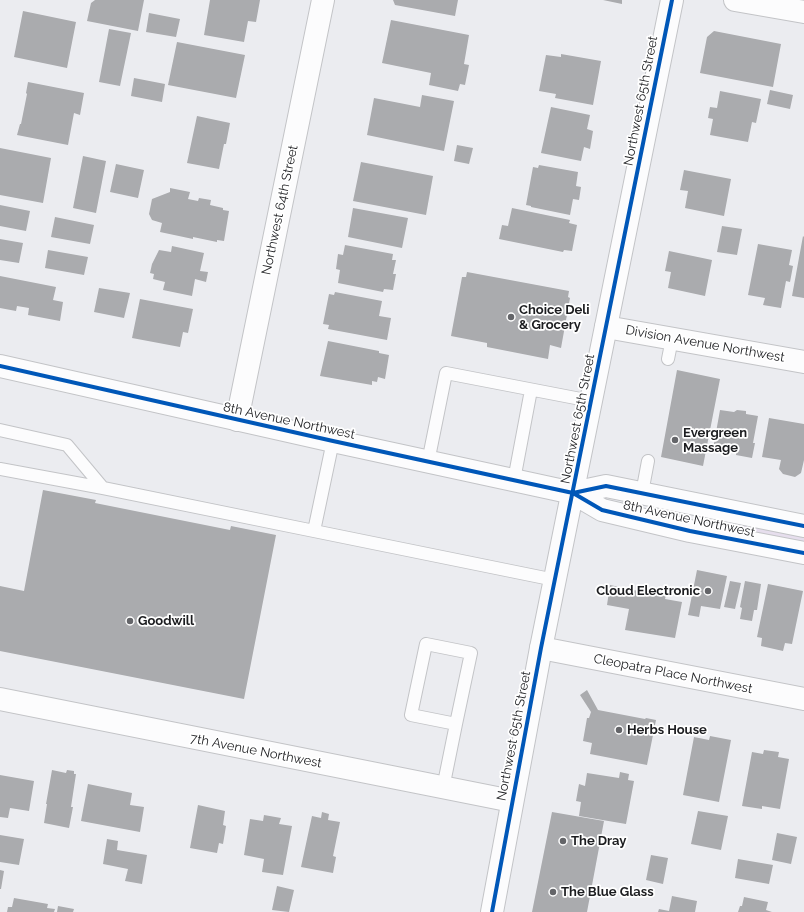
<!DOCTYPE html>
<html>
<head>
<meta charset="utf-8">
<style>
	body { margin:0 }
	canvas { display:block; background:#ebecf0 }
</style>
</head>
<body>
<canvas width="804" height="912"></canvas>
<script>
const c = document.querySelector('canvas').getContext('2d');
c.lineJoin = 'round';
function paint(path, color) { c.fillStyle = color; c.fill(path, 'evenodd'); }
const toPath = rows => new Path2D(rows.map(r => 'M' + r).join(''));
function stroke(path, color, width, dash) { c.strokeStyle = color; c.lineWidth = width; c.lineCap = dash ? 'butt' : 'round'; c.setLineDash(dash || []); c.stroke(path); }
function label(font, color, halo, rows, align = 'center') {
  c.font = font + ' Raleway,sans-serif'; c.lineWidth = 3.5; c.setLineDash([]); c.textBaseline = 'middle'; c.strokeStyle = halo; c.fillStyle = color; for (const [text, x, y, turn = 0] of rows) {
    c.save(); c.translate(x, y); c.rotate((+turn || 0) * Math.PI / 180); c.textAlign = isNaN(turn) ? turn : align; if (halo) c.strokeText(text, 0, 0); c.fillText(text, 0, 0); c.restore();
  }
}
const green = toPath([
	[723,519,804,534,804,544,722,528]
]);
const building = toPath([
	[95,0,144,0,138,31,87,21,91,3],
	[210,0,260,0,256,22,248,21,244,42,204,35],
	[393,0,458,0,455,16,395,5],
	[603,0,622,0,622,4],
	[23,11,76,22,67,68,14,57],
	[149,13,180,19,176,37,146,32],
	[391,20,469,35,464,64,469,65,465,85,460,84,458,91,429,85,431,73,382,63],
	[109,29,131,33,120,86,99,82],
	[714,31,781,44,773,87,700,73,707,37],
	[177,42,245,55,236,98,168,85],
	[561,54,601,61,593,105,555,98,556,94,539,91,546,55,561,57],
	[134,78,165,84,162,102,131,96],
	[28,82,84,93,80,115,74,113,68,145,17,135,20,124,21,124,27,94,26,93],
	[770,90,793,95,790,109,767,104],
	[720,91,761,99,756,123,752,122,748,142,710,135,713,119,708,118,710,107,717,108],
	[422,95,454,101,444,151,367,135,374,98,420,107],
	[551,107,590,115,587,129,593,131,590,149,584,147,581,161,541,153],
	[197,116,230,123,226,144,224,144,219,169,187,163],
	[457,145,473,148,469,164,454,161],
	[0,148,51,158,43,203,0,195],
	[83,156,106,161,96,213,73,208],
	[361,162,433,176,426,215,353,201],
	[116,164,144,170,138,198,110,192],
	[539,165,578,172,576,186,581,187,579,200,573,199,570,215,531,207,531,206,526,205,533,167,538,168],
	[684,170,731,179,724,216,685,208,688,191,680,190],
	[170,188,190,192,188,199,198,201,199,198,211,200,210,205,223,208,223,210,229,211,224,241,217,240,217,242,193,237,193,239,160,232,162,223,152,220,149,214,152,199,170,192],
	[0,205,30,211,26,231,0,226],
	[353,208,408,218,402,248,348,237],
	[512,208,570,220,569,223,577,225,572,251,564,250,563,252,499,239,502,225,508,226],
	[55,217,94,225,90,244,51,237],
	[722,226,742,229,737,255,717,252],
	[803,236,804,237,804,298,792,296],
	[0,239,23,243,19,263,0,260],
	[758,244,792,250,789,265,793,266,790,282,786,281,781,308,763,305,765,298,748,295],
	[345,245,393,254,392,260,396,260,393,274,396,274,393,290,384,289,383,292,338,283,340,270,336,269,338,254,343,255],
	[172,246,204,253,200,271,208,272,206,282,195,279,192,296,163,290,165,282,153,279,154,274,150,273,152,264,159,250,171,252],
	[48,250,88,257,84,275,45,268],
	[669,251,712,260,705,296,668,288,671,272,665,271],
	[467,272,569,291,568,297,570,298,561,348,550,345,548,359,487,347,487,343,451,336,462,277,466,277],
	[0,276,56,287,53,300,63,302,60,321,28,315,29,308,17,306,16,311,0,308],
	[99,288,130,293,124,318,94,312],
	[335,292,382,301,379,316,391,318,387,340,328,329,329,325,323,324,329,294,334,295],
	[140,299,193,309,188,333,183,332,180,347,132,338],
	[328,341,379,351,379,353,389,355,385,379,378,377,377,382,372,381,372,385,320,376],
	[677,370,720,379,703,466,661,457],
	[720,410,734,412,737,410,746,411,746,414,758,416,753,443,755,443,752,458,736,455,736,453,713,449],
	[769,418,804,424,804,460,801,473,795,477,783,474,779,469,781,460,762,457],
	[43,490,96,500,95,503,230,530,231,526,276,535,244,699,0,651,0,586,24,591],
	[697,570,727,576,720,609,701,606,699,617,688,615],
	[730,581,741,583,735,609,724,607],
	[745,581,761,584,757,610,754,610,752,621,740,619,742,608,740,607],
	[768,584,803,591,792,644,785,643,783,651,761,646,762,638,757,637],
	[610,585,648,593,649,587,667,591,665,599,682,602,675,638,625,630,629,609,607,605],
	[587,690,598,710,645,719,646,718,656,720,647,765,590,754,592,743,583,741,587,718,589,718,591,712,580,695],
	[710,736,731,740,719,802,683,795,694,737,709,740],
	[764,750,779,752,778,757,789,759,780,809,762,806,762,809,742,806,752,752,763,754],
	[52,770,66,773,67,770,74,771,74,774,76,774,71,807,73,807,69,828,44,823,47,804,46,804],
	[620,772,629,774,628,780,634,781,626,824,579,816,581,802,576,801,579,784,585,786,587,773,619,778],
	[0,775,34,781,29,811,10,808,8,818,0,817],
	[88,784,132,793,130,805,144,807,140,832,81,821],
	[198,805,225,811,223,825,226,826,223,844,219,843,217,853,190,848],
	[698,811,728,816,721,850,691,844],
	[322,812,329,814,328,820,340,822,333,856,336,857,333,873,301,867,312,816,321,818],
	[552,812,604,821,587,912,532,912],
	[264,815,281,818,279,824,292,826,283,875,262,872,264,859,244,855,250,819,263,821],
	[777,833,797,837,791,864,772,860],
	[0,835,24,839,19,865,0,862],
	[107,839,118,841,117,850,147,855,142,884,125,881,128,869,103,864],
	[651,855,668,858,663,884,646,880],
	[738,859,773,865,769,884,735,878],
	[0,870,4,871,1,889,0,889],
	[277,886,294,890,289,912,272,910],
	[672,896,697,901,695,912,658,912,659,909,669,911],
	[744,897,768,902,766,910,772,912,738,912,740,906,742,906],
	[14,898,48,904,47,908,55,909,54,912,7,912,8,907,12,907],
	[58,906,74,909,73,912,57,912]
]);
const service = toPath([
	[668,359,672,339],
	[0,430,67,445,103,488],
	[333,441,314,531,555,580],
	[428,462,446,373,591,401],
	[0,469,103,488,314,531],
	[514,480,531,390],
	[642,493,648,461],
	[443,788,456,724,471,653,426,644,411,715,456,724]
]);
const minor = toPath([
	[735,0,804,12],
	[606,327,804,362],
	[237,420,323,0],
	[541,648,804,699],
	[0,699,512,801]
]);
const tertiary = toPath([
	[492,912,541,648,672,0]
]);
const secondary = toPath([
	[0,366,333,441,573,493,602,510,690,531,804,553],
	[573,493,606,486,804,526]
]);
const cycleway = toPath([
	[0,366,333,441,573,493,602,510,690,531,804,553],
	[573,493,606,486,804,526],
	[492,912,541,648,672,0]
]);
const markers = [
	[511,317,4,"#646569"],
	[675,440,4,"#646569"],
	[708,591,4,"#646569"],
	[130,621,4,"#646569"],
	[619,730,4,"#646569"],
	[563,841,4,"#646569"],
	[553,892,4,"#646569"]
];
const streetNames = [
	["Northwest 65th Street",641,101,-79],
	["Northwest 64th Street",280,210,-78],
	["Division Avenue Northwest",705,344,10],
	["Northwest 65th Street",578,419,-79],
	["8th Avenue Northwest",289,421,12],
	["8th Avenue Northwest",689,519,12],
	["Cleopatra Place Northwest",673,674,11],
	["Northwest 65th Street",514,736,-79],
	["7th Avenue Northwest",256,751,11]
];
const poiNames = [
	["Choice Deli",519,310],
	["& Grocery",519,325],
	["Evergreen",683,433],
	["Massage",683,448],
	["Cloud Electronic",700,591,"right"],
	["Goodwill",138,621],
	["Herbs House",627,730],
	["The Dray",571,841],
	["The Blue Glass",561,892]
];
paint(green, '#e6deed');
paint(building, '#aaabae');
stroke(service, '#c3c4c7', 14);
stroke(minor, '#c3c4c7', 24);
stroke(tertiary, '#c3c4c7', 24);
stroke(secondary, '#c3c4c7', 24);
stroke(service, '#fcfcfd', 12);
stroke(minor, '#fcfcfd', 22);
stroke(tertiary, '#fcfcfd', 22);
stroke(secondary, '#fcfcfd', 22);
stroke(cycleway, '#0057b8', 4);
for (const [x, y, r, color] of markers) { const dot = new Path2D(); dot.arc(x, y, r, 0, 2 * Math.PI); c.fillStyle = color; c.fill(dot); stroke(dot, '#fff', 1.5); }
label('13px', '#1c1d20', '#fff', streetNames);
label('bold 13px', '#1c1d20', '#fff', poiNames, 'left');
</script>
</body>
</html>
